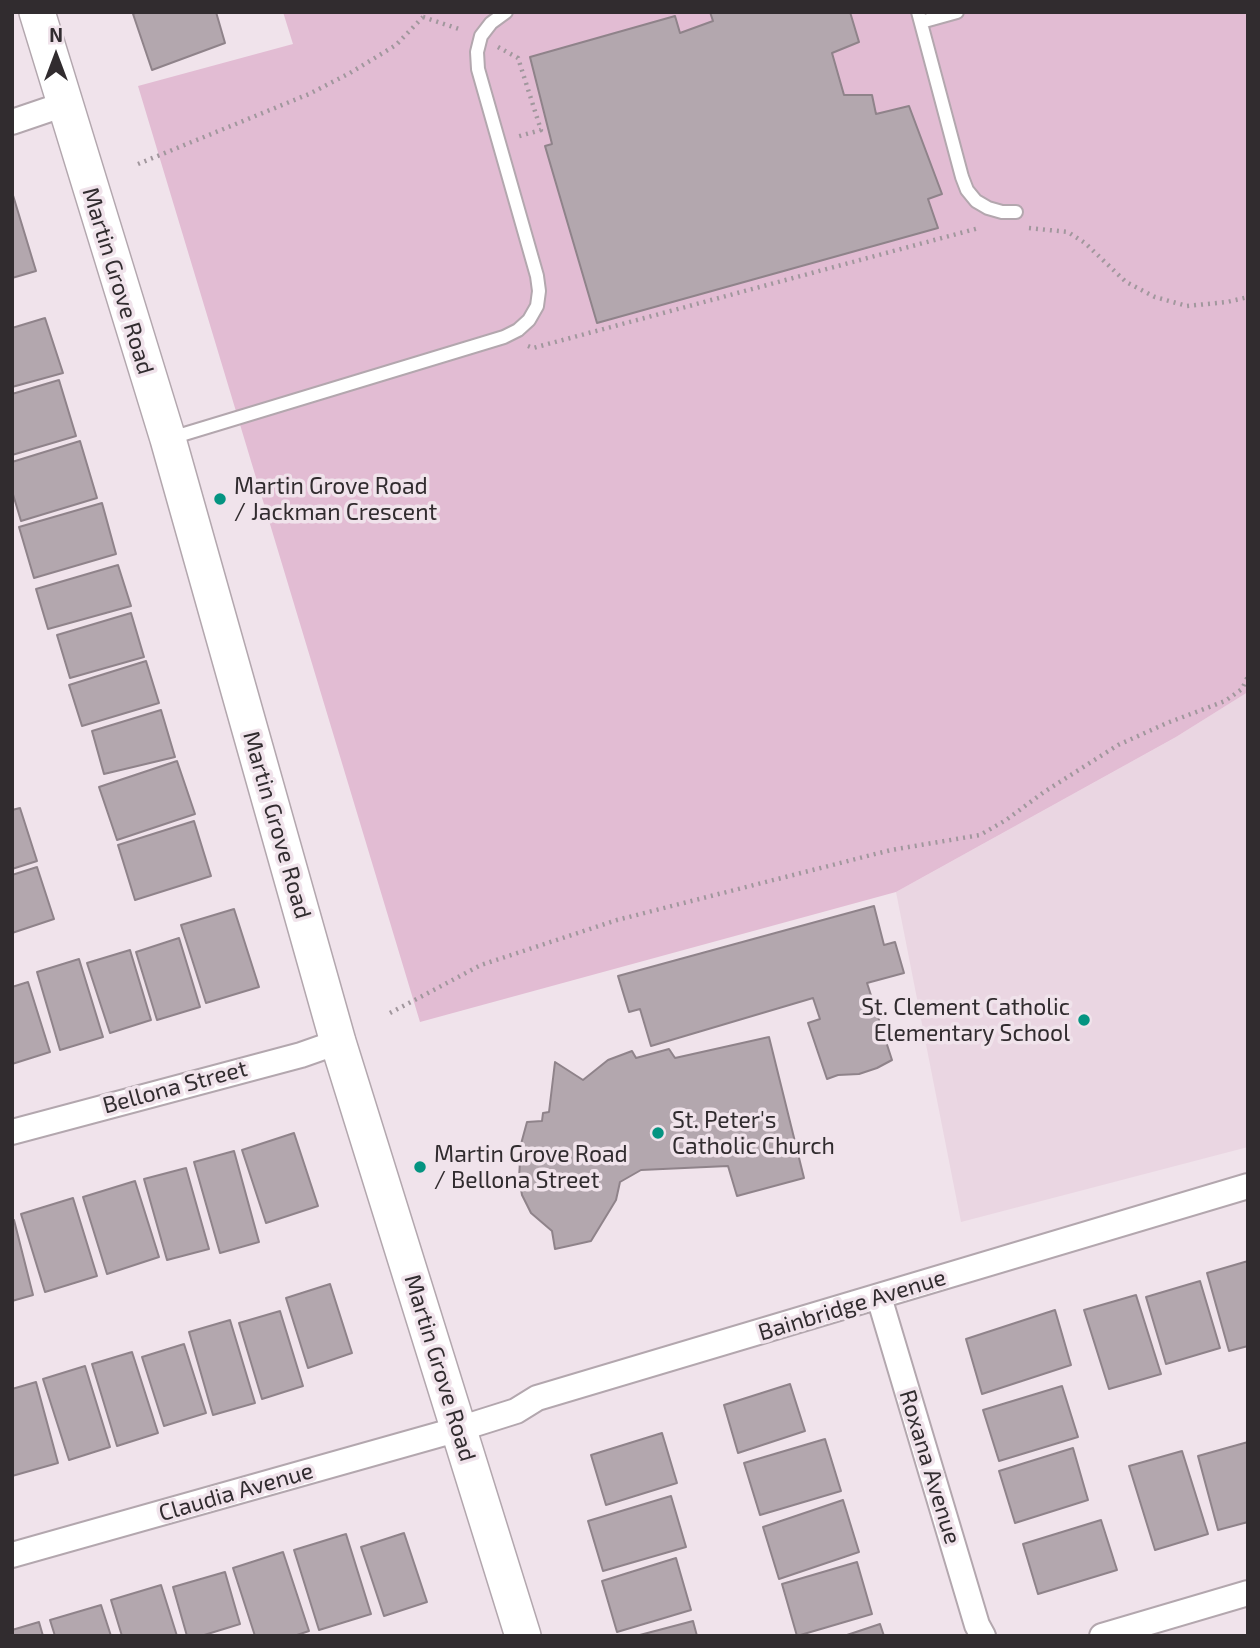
<!DOCTYPE html>
<html>
<head>
<meta charset="utf-8">
<style>
	body { margin:0 }
	#map { position:relative; width:1260px; height:1648px; overflow:hidden; background:#f0e3eb; font-family:"Exo 2",sans-serif }
	canvas { display:block }
	.frame { position:absolute; inset:0; border:14px solid #312c2f; pointer-events:none }
	.north { position:absolute; left:21px; top:21px; width:70px; height:70px; -webkit-text-stroke:5px #f0e3eb; paint-order:stroke; rotate:0deg; font-size:19px; font-weight:700; line-height:28px; text-align:center; color:#312c2f }
	.north::after { content:''; display:block; margin:auto; width:24px; height:32px; background:#312c2f; clip-path:polygon(50% 0,100% 100%,50% 72%,0 100%) }
</style>
</head>
<body>
<div id="map">
<canvas width="1260" height="1648"></canvas>
<div class="frame"></div>
<div class="north">N</div>
</div>
<script>
const c = document.querySelector('canvas').getContext('2d');
c.lineJoin = 'round';
function paint(path, color) { c.fillStyle = color; c.fill(path, 'evenodd'); }
const toPath = rows => new Path2D(rows.map(r => 'M' + r).join(''));
function stroke(path, color, width, dash) { c.strokeStyle = color; c.lineWidth = width; c.lineCap = dash ? 'butt' : 'round'; c.setLineDash(dash || []); c.stroke(path); }
function label(font, color, halo, rows, align = 'center') {
  c.font = font + ' "Exo 2",sans-serif'; c.lineWidth = 7; c.setLineDash([]); c.textBaseline = 'middle'; c.strokeStyle = halo; c.fillStyle = color; for (const [text, x, y, turn = 0] of rows) {
    c.save(); c.translate(x, y); c.rotate((+turn || 0) * Math.PI / 180); c.textAlign = isNaN(turn) ? turn : align; if (halo) c.strokeText(text, 0, 0); c.fillText(text, 0, 0); c.restore();
  }
}
const built = toPath([
	[1248,692,1248,1147,961,1222,896,892,1176,737]
]);
const green = toPath([
	[283,12,1248,12,1248,692,1176,737,896,892,420,1022,138,86,293,44]
]);
const building = toPath([
	[137,12,216,12,225,43,152,70,133,14,137,12],
	[710,12,850,12,859,42,832,53,844,95,872,95,876,114,909,106,942,194,928,199,938,228,597,323,545,146,552,144,530,57,675,16,680,33,713,21,710,12],
	[12,192,36,271,12,278,12,192],
	[45,318,63,373,12,387,12,328,45,318],
	[59,380,76,436,12,455,12,394,59,380],
	[80,441,97,498,21,521,12,491,12,462,80,441],
	[102,503,116,554,34,578,19,527,102,503],
	[118,565,131,606,48,629,36,589,118,565],
	[131,613,144,657,70,678,57,635,131,613],
	[146,661,159,703,82,726,69,685,146,661],
	[161,710,175,757,104,774,92,731,161,710],
	[177,761,195,814,117,840,99,787,177,761],
	[20,808,37,861,12,869,12,810,20,808],
	[194,821,211,876,135,900,118,845,194,821],
	[37,867,54,919,12,933,12,875,37,867],
	[874,906,884,945,895,942,904,973,867,983,892,1060,877,1068,859,1074,838,1075,827,1079,808,1023,820,1019,813,998,651,1046,640,1009,629,1012,618,976,874,906],
	[234,909,259,987,206,1003,181,925,234,909],
	[179,938,200,1007,157,1020,136,952,179,938],
	[130,950,151,1020,110,1033,87,963,130,950],
	[79,959,103,1037,60,1050,37,972,79,959],
	[28,982,50,1052,12,1064,12,987,28,982],
	[769,1037,804,1178,737,1196,728,1166,641,1170,620,1182,616,1200,591,1241,555,1249,552,1231,531,1213,522,1195,519,1178,521,1144,527,1122,542,1121,543,1113,549,1112,555,1062,583,1080,608,1060,632,1051,636,1058,669,1049,675,1058,769,1037],
	[294,1133,318,1206,266,1223,242,1150,294,1133],
	[234,1151,259,1242,220,1253,194,1162,234,1151],
	[186,1168,209,1249,167,1260,144,1179,186,1168],
	[135,1181,159,1257,107,1274,83,1197,135,1181],
	[73,1198,97,1276,45,1292,21,1214,73,1198],
	[14,1220,33,1295,12,1301,12,1221,14,1220],
	[1248,1261,1248,1346,1229,1351,1207,1273,1248,1261],
	[1200,1281,1220,1348,1166,1364,1146,1297,1200,1281],
	[330,1284,352,1353,308,1368,286,1298,330,1284],
	[1136,1295,1161,1374,1109,1389,1084,1310,1136,1295],
	[1055,1310,1071,1365,982,1394,966,1339,1055,1310],
	[280,1311,303,1386,262,1399,239,1323,280,1311],
	[230,1320,255,1403,213,1415,189,1332,230,1320],
	[184,1344,206,1413,164,1426,142,1357,184,1344],
	[132,1352,158,1433,117,1446,92,1364,132,1352],
	[85,1366,110,1447,69,1460,43,1379,85,1366],
	[36,1382,58,1463,12,1476,12,1389,36,1382],
	[790,1384,805,1431,738,1453,724,1405,790,1384],
	[1062,1386,1078,1437,999,1461,983,1410,1062,1386],
	[662,1433,677,1483,606,1505,591,1455,662,1433],
	[825,1439,841,1491,760,1515,744,1463,825,1439],
	[1248,1442,1248,1522,1218,1530,1198,1456,1248,1442],
	[1073,1448,1088,1500,1015,1523,999,1471,1073,1448],
	[1182,1451,1208,1534,1155,1550,1129,1466,1182,1451],
	[671,1496,686,1547,603,1571,588,1521,671,1496],
	[843,1500,859,1552,779,1579,763,1527,843,1500],
	[1101,1520,1117,1570,1038,1594,1023,1544,1101,1520],
	[404,1533,427,1602,384,1616,361,1547,404,1533],
	[346,1534,371,1614,319,1630,294,1550,346,1534],
	[283,1552,309,1631,294,1636,255,1636,233,1568,283,1552],
	[676,1558,691,1610,617,1632,602,1581,676,1558],
	[857,1562,872,1614,797,1636,782,1584,857,1562],
	[225,1572,240,1624,201,1636,187,1636,173,1587,225,1572],
	[161,1585,177,1636,122,1636,111,1600,161,1585],
	[101,1605,111,1636,55,1636,50,1620,101,1605],
	[693,1621,697,1636,636,1636,693,1621],
	[39,1622,43,1636,12,1636,12,1630,39,1622],
	[880,1624,884,1636,844,1636,880,1624]
]);
const path = toPath([
	[423,17,462,30],
	[498,47,518,58,541,130,516,137],
	[138,164,309,94,350,73,396,45,423,17,425,12],
	[1029,228,1068,232,1085,243,1126,282,1155,297,1187,306,1227,302,1248,297],
	[528,346,533,348,979,228],
	[390,1013,481,965,617,920,891,850,980,835,1006,820,1044,792,1118,745,1167,723,1225,701,1242,689,1248,676]
]);
const lane = toPath([
	[918,12,962,177,967,190,976,201,988,208,1002,212,1016,212],
	[921,22,957,12],
	[171,438,504,337,518,330,529,320,537,306,539,291,537,276,478,69,477,52,481,36,491,23,506,12]
]);
const street = toPath([
	[12,122,65,104],
	[12,1132,301,1055,338,1042],
	[879,1297,977,1625,983,1636],
	[12,1555,459,1429,516,1411,537,1398,1248,1186],
	[1102,1636,1248,1593]
]);
const secondary = toPath([
	[37,12,168,439,338,1042,523,1636]
]);
const markers = [
	[220,499,7,"#049481"],
	[1084,1020,7,"#049481"],
	[658,1133,7,"#049481"],
	[420,1167,7,"#049481"]
];
const streetNames = [
	["Martin Grove Road",118,281,73],
	["Martin Grove Road",277,825,74],
	["Bellona Street",175,1087,-15],
	["Bainbridge Avenue",852,1305,-17],
	["Martin Grove Road",440,1368,73],
	["Roxana Avenue",930,1467,73],
	["Claudia Avenue",236,1492,-16]
];
const poiNames = [
	["Martin Grove Road",234,486],
	["/ Jackman Crescent",234,512],
	["St. Clement Catholic",1070,1007,"right"],
	["Elementary School",1070,1033,"right"],
	["St. Peter's",672,1120],
	["Catholic Church",672,1146],
	["Martin Grove Road",434,1154],
	["/ Bellona Street",434,1180]
];
paint(built, '#ead6e2');
paint(green, '#e2bcd3');
paint(building, '#b3a7ae');
stroke(building, '#8f838a', 2);
stroke(lane, '#b3a7ae', 16);
stroke(street, '#b3a7ae', 28);
stroke(secondary, '#b3a7ae', 38);
stroke(path, '#a1979d', 4.5, [2, 5]);
stroke(lane, '#fff', 12);
stroke(street, '#fff', 24);
stroke(secondary, '#fff', 35);
for (const [x, y, r, color] of markers) { const dot = new Path2D(); dot.arc(x, y, r, 0, 2 * Math.PI); c.fillStyle = color; c.fill(dot); stroke(dot, '#f0e3eb', 2.5); }
label('23px', '#312c2f', '#f0e3eb', streetNames);
label('23px', '#312c2f', '#f0e3eb', poiNames, 'left');
</script>
</body>
</html>
